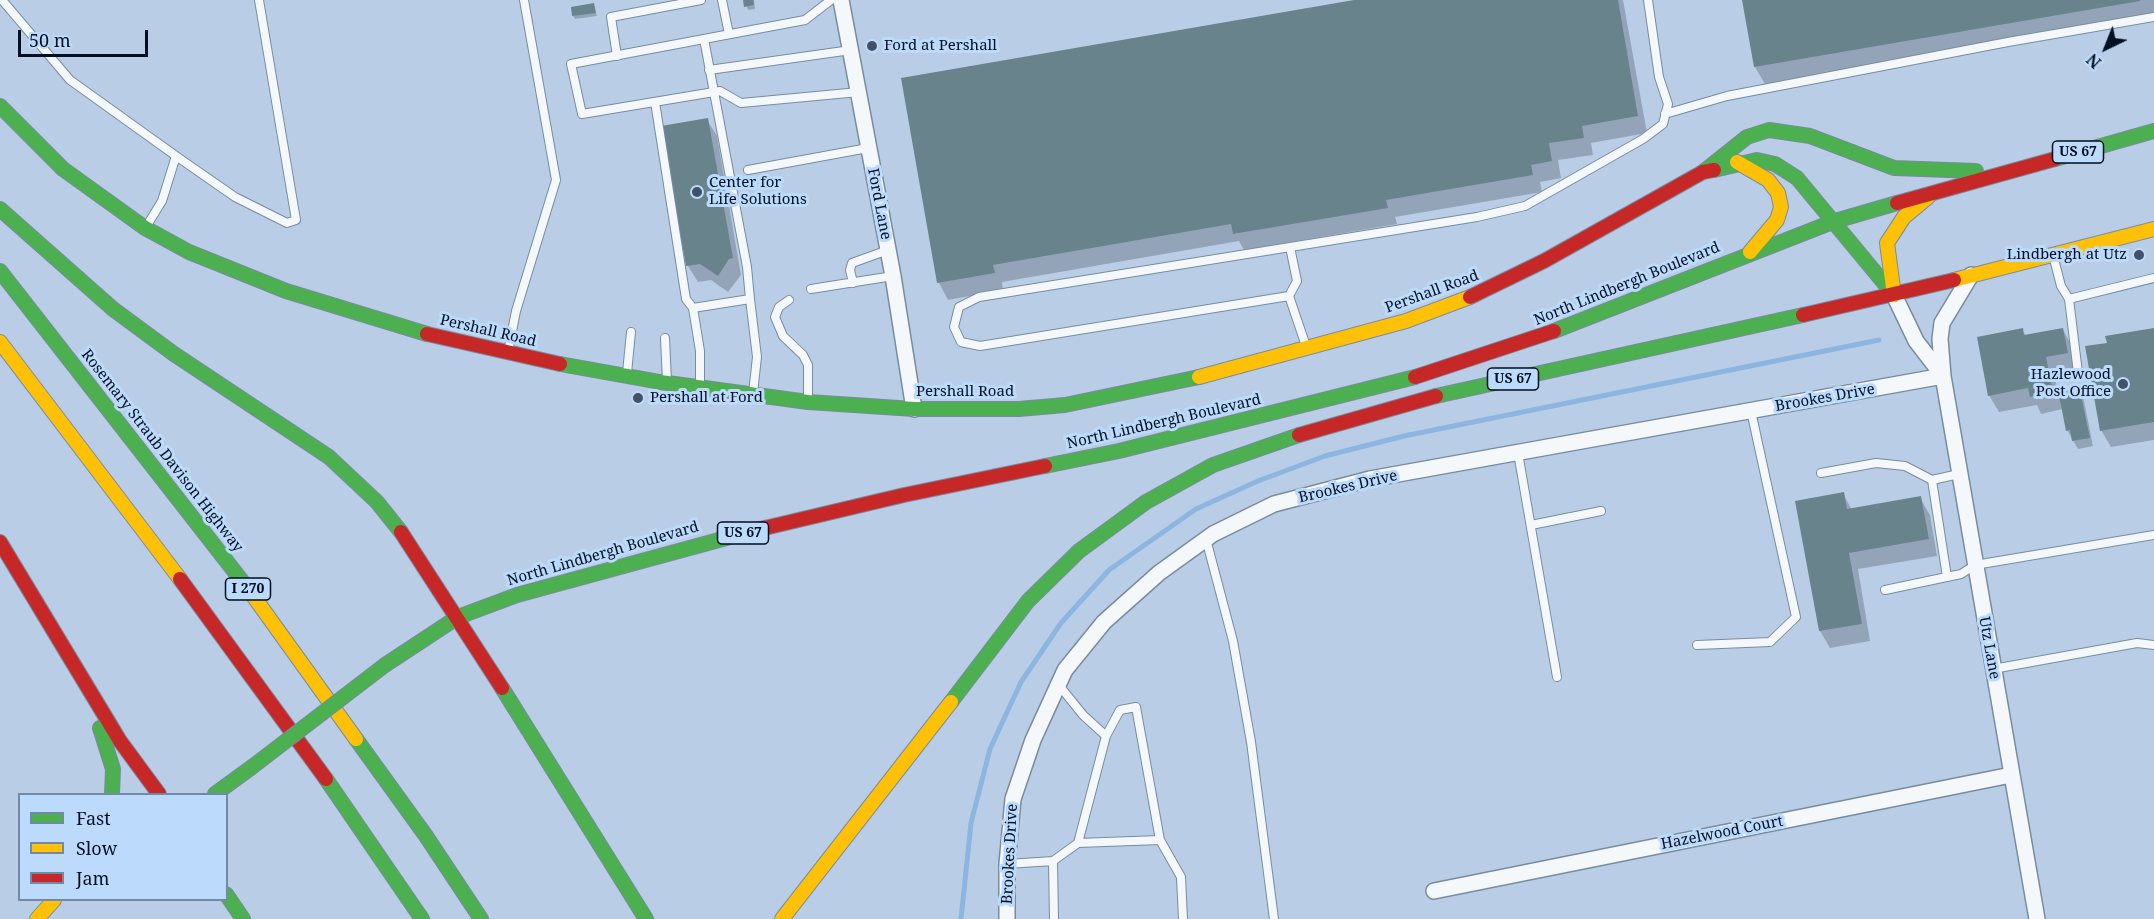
<!DOCTYPE html>
<html>
<head>
<meta charset="utf-8">
<style>
	body { margin:0 }
	#map { position:relative; width:2154px; height:919px; overflow:hidden; background:#b9cee6; font-family:"Noto Serif",serif }
	canvas { display:block }
	.legend { position:absolute; left:18px; top:793px; width:210px; height:108px; box-sizing:border-box; background:#bcdafb; border:2px solid #7189a4; margin:0; padding:8px 10px; list-style:none; font-size:18px; color:#010f22 }
	.legend li { display:flex; align-items:center; gap:12px; height:30px }
	.legend b { width:30px; border:2px solid #7189a4 }
	.north { position:absolute; left:2076px; top:18px; width:60px; height:60px; -webkit-text-stroke:4px #bcdafb; paint-order:stroke; rotate:223deg; font-size:16px; font-weight:700; line-height:24px; text-align:center; color:#010f22 }
	.north::after { content:''; display:block; margin:auto; width:21px; height:27px; background:#010f22; clip-path:polygon(50% 0,100% 100%,50% 72%,0 100%) }
	.scale { position:absolute; left:18px; top:30px; width:130px; height:27px; box-sizing:border-box; border:3px solid #010f22; border-top:0; padding-left:8px; font-size:18px; line-height:21px; white-space:nowrap; color:#010f22; -webkit-text-stroke:4px #bcdafb; paint-order:stroke }
</style>
</head>
<body>
<div id="map">
<canvas width="2154" height="919"></canvas>
<ul class="legend">
<li><b style="height:8px;background:#4caf50"></b>Fast</li>
<li><b style="height:8px;background:#ffc107"></b>Slow</li>
<li><b style="height:8px;background:#c62828"></b>Jam</li>
</ul>
<div class="north">N</div>
<div class="scale">50 m</div>
</div>
<script>
const c = document.querySelector('canvas').getContext('2d');
c.lineJoin = 'round';
function paint(path, color) { c.fillStyle = color; c.fill(path, 'evenodd'); }
const toPath = rows => new Path2D(rows.map(r => 'M' + r).join(''));
function stroke(path, color, width, dash) { c.strokeStyle = color; c.lineWidth = width; c.lineCap = dash ? 'butt' : 'round'; c.setLineDash(dash || []); c.stroke(path); }
function label(font, color, halo, rows, align = 'center') {
  c.font = font + ' "Noto Serif",serif'; c.lineWidth = 6; c.setLineDash([]); c.textBaseline = 'middle'; c.strokeStyle = halo; c.fillStyle = color; for (const [text, x, y, turn = 0] of rows) {
    c.save(); c.translate(x, y); c.rotate((+turn || 0) * Math.PI / 180); c.textAlign = isNaN(turn) ? turn : align; if (halo) c.strokeText(text, 0, 0); c.fillText(text, 0, 0); c.restore();
  }
}
const shadow = toPath([
	[745,0,754,0,755,9,748,10],
	[1363,0,1623,0,1647,133,1591,143,1593,155,1558,160,1561,178,1540,182,1542,192,1395,217,1397,224,1244,250,1239,241,1002,282,1003,290,948,300,939,283,903,79],
	[1744,0,2154,0,2154,17,1765,84,1755,67],
	[593,5,597,16,575,19,573,16],
	[707,120,717,136,741,275,728,292,711,280,698,282,688,266],
	[2154,329,2154,440,2111,447,2101,430,2108,344],
	[2022,330,2026,336,2063,330,2072,346,2077,369,2054,374,2058,392,2079,388,2083,396,2093,446,2078,449,2067,430,2063,409,2041,414,2037,405,1999,412,1989,395],
	[1843,494,1852,510,1920,498,1930,515,1937,556,1858,569,1870,641,1830,648,1820,631]
]);
const stream = toPath([
	[961,919,971,823,990,749,1021,682,1061,623,1109,570,1196,509,1258,481,1325,456,1404,436,1879,340]
]);
const building = toPath([
	[743,0,753,0,754,5,744,7],
	[1354,0,1618,0,1638,116,1582,126,1584,138,1549,143,1552,161,1531,165,1533,175,1386,200,1388,208,1233,234,1231,224,993,265,995,273,937,283,901,78],
	[1742,0,2140,0,2140,1,1754,67],
	[594,3,596,13,572,16,571,7],
	[708,118,733,258,729,259,718,276,700,264,686,266,661,126],
	[2023,328,2024,335,2063,328,2068,353,2046,357,2053,393,2030,397,2028,388,1988,396,1977,337],
	[2154,328,2154,422,2100,431,2085,346,2107,343,2105,336],
	[2079,386,2090,438,2072,441,2070,430,2066,431,2058,390],
	[1844,492,1847,509,1921,496,1929,539,1849,553,1862,624,1819,631,1795,501]
]);
const lane = toPath([
	[2,0,70,80,176,156],
	[722,0,729,34],
	[831,0,805,20,571,64,582,114,720,91,741,103,859,92],
	[704,39,747,267,750,299],
	[617,56,611,17,701,0],
	[709,70,851,50],
	[655,102,686,299,693,308],
	[1665,114,1727,96,2008,42,2154,17],
	[748,170,868,148],
	[146,227,162,201,176,156,235,197,287,223,296,220,259,0],
	[1290,247,1297,281,1289,296,980,346,961,342,954,327,959,307,979,297,1477,217,1525,206,1643,139,1663,124,1668,104,1659,77,1648,0],
	[2054,259,2061,286,2069,299,2154,278],
	[853,283,850,270,852,263,888,250],
	[811,289,893,276],
	[1289,296,1306,346],
	[2069,299,2078,373],
	[789,300,779,307,775,317,783,336,803,355,808,365,808,400],
	[665,338,667,382],
	[508,352,516,311,556,180,524,0],
	[627,373,631,332],
	[700,386,700,351,693,308,750,299,757,357,753,393],
	[1518,453,1557,677],
	[1821,473,1876,463,1905,466,1932,480,1959,474],
	[1932,480,1947,577],
	[1531,525,1601,511],
	[1206,539,1233,641,1251,742,1274,919],
	[1885,590,1961,574,1975,565,2154,535],
	[1697,645,1770,642,1796,617,1751,411],
	[1993,669,2137,643,2154,645],
	[1160,840,1181,877,1183,919],
	[1078,843,1160,840,1136,707,1120,710,1106,736],
	[1053,861,1078,843,1106,736,1083,715,1058,684],
	[1007,864,1053,861,1054,919]
]);
const street = toPath([
	[841,0,893,276,914,409],
	[1971,275,1942,323,1940,339,1943,376,2037,919],
	[1894,295,1916,341,1943,376],
	[1434,891,2011,775],
	[1007,919,1007,864,1013,799,1033,740,1065,670,1104,622,1159,573,1213,534,1274,504,1370,479,1943,376]
]);
const fast = toPath([
	[0,106,63,169,145,228,189,252,286,291,427,334],
	[2055,159,2154,131],
	[1714,170,1757,160,1775,164,1797,178,1894,295],
	[1703,172,1747,137,1769,130,1810,136,1894,168,1976,171],
	[0,209,113,309,174,354,329,457,377,502,401,532],
	[0,271,249,590],
	[1554,331,1835,221,1897,203],
	[560,364,660,382,808,402,914,409,1019,409,1065,405,1199,377],
	[1436,396,1803,315],
	[1045,466,1119,451,1415,377],
	[385,665,458,617,517,595,752,531],
	[502,688,646,919],
	[951,702,1028,601,1079,551,1146,502,1213,465,1299,435],
	[100,728,113,769,112,794],
	[356,739,426,836,481,919],
	[326,779,422,919],
	[215,794,252,767],
	[226,894,243,919]
]);
const slow = toPath([
	[1737,162,1768,180,1778,193,1781,207,1777,220,1750,252],
	[1954,280,2154,229],
	[1894,295,1887,243,1904,217,1928,197],
	[0,342,180,579],
	[1199,377,1406,321,1470,297],
	[249,590,356,739],
	[37,919,54,900],
	[782,919,951,702]
]);
const jam = toPath([
	[1897,203,2055,159],
	[1470,297,1544,261,1703,172,1714,170],
	[1803,315,1954,280],
	[427,334,560,364],
	[1415,377,1554,331],
	[1299,435,1436,396],
	[752,531,904,495,1045,466],
	[401,532,502,688],
	[0,542,120,741,159,794],
	[180,579,326,779]
]);
const fastBridge = toPath([
	[252,767,385,665]
]);
const markers = [
	[872,46,6,"#415267"],
	[697,192,6,"#415267"],
	[2139,255,6,"#415267"],
	[2123,384,6,"#415267"],
	[638,398,6,"#415267"]
];
const shields = [
	[2078,152,51],
	[1513,379,51],
	[743,533,51],
	[248,589,45]
];
const shieldNames = [
	["US 67",2078,152],
	["US 67",1513,379],
	["US 67",743,533],
	["I 270",248,589]
];
const poiNames = [
	["Ford at Pershall",884,46],
	["Center for",709,183],
	["Life Solutions",709,200],
	["Lindbergh at Utz",2127,255,"right"],
	["Hazlewood",2111,375,"right"],
	["Post Office",2111,392,"right"],
	["Pershall at Ford",650,398]
];
const streetNames = [
	["Ford Lane",879,204,79],
	["North Lindbergh Boulevard",1627,284,-22],
	["Pershall Road",1432,292,-20],
	["Pershall Road",488,331,13],
	["Pershall Road",965,392],
	["Brookes Drive",1825,398,-10],
	["North Lindbergh Boulevard",1164,422,-13],
	["Rosemary Straub Davison Highway",162,451,52],
	["Brookes Drive",1348,487,-13],
	["North Lindbergh Boulevard",603,554,-16],
	["Utz Lane",1989,648,80],
	["Hazelwood Court",1722,833,-11],
	["Brookes Drive",1010,854,-87]
];
paint(shadow, '#0003');
stroke(stream, '#8db5e2', 5);
paint(building, '#69838d');
stroke(lane, '#798b9f', 10);
stroke(street, '#798b9f', 18);
stroke(fast, '#798b9f', 16);
stroke(slow, '#798b9f', 16);
stroke(jam, '#798b9f', 16);
stroke(lane, '#f4f8fb', 8);
stroke(street, '#f4f8fb', 15);
stroke(fast, '#4caf50', 14);
stroke(slow, '#ffc107', 14);
stroke(jam, '#c62828', 14);
stroke(fastBridge, '#798b9f', 16, []);
stroke(fastBridge, '#4caf50', 14);
for (const [x, y, r, color] of markers) { const dot = new Path2D(); dot.arc(x, y, r, 0, 2 * Math.PI); c.fillStyle = color; c.fill(dot); stroke(dot, '#bcdafb', 2); }
for (const [x, y, w] of shields) { const box = new Path2D(); box.roundRect(x - w / 2, y - 11, w, 22, 4.5); c.fillStyle = '#bcdafb'; c.fill(box); stroke(box, '#010f22', 1.5); }
label('bold 14px', '#010f22', null, shieldNames);
label('15px', '#010f22', '#bcdafb', poiNames, 'left');
label('15px', '#010f22', '#bcdafb', streetNames);
</script>
</body>
</html>
